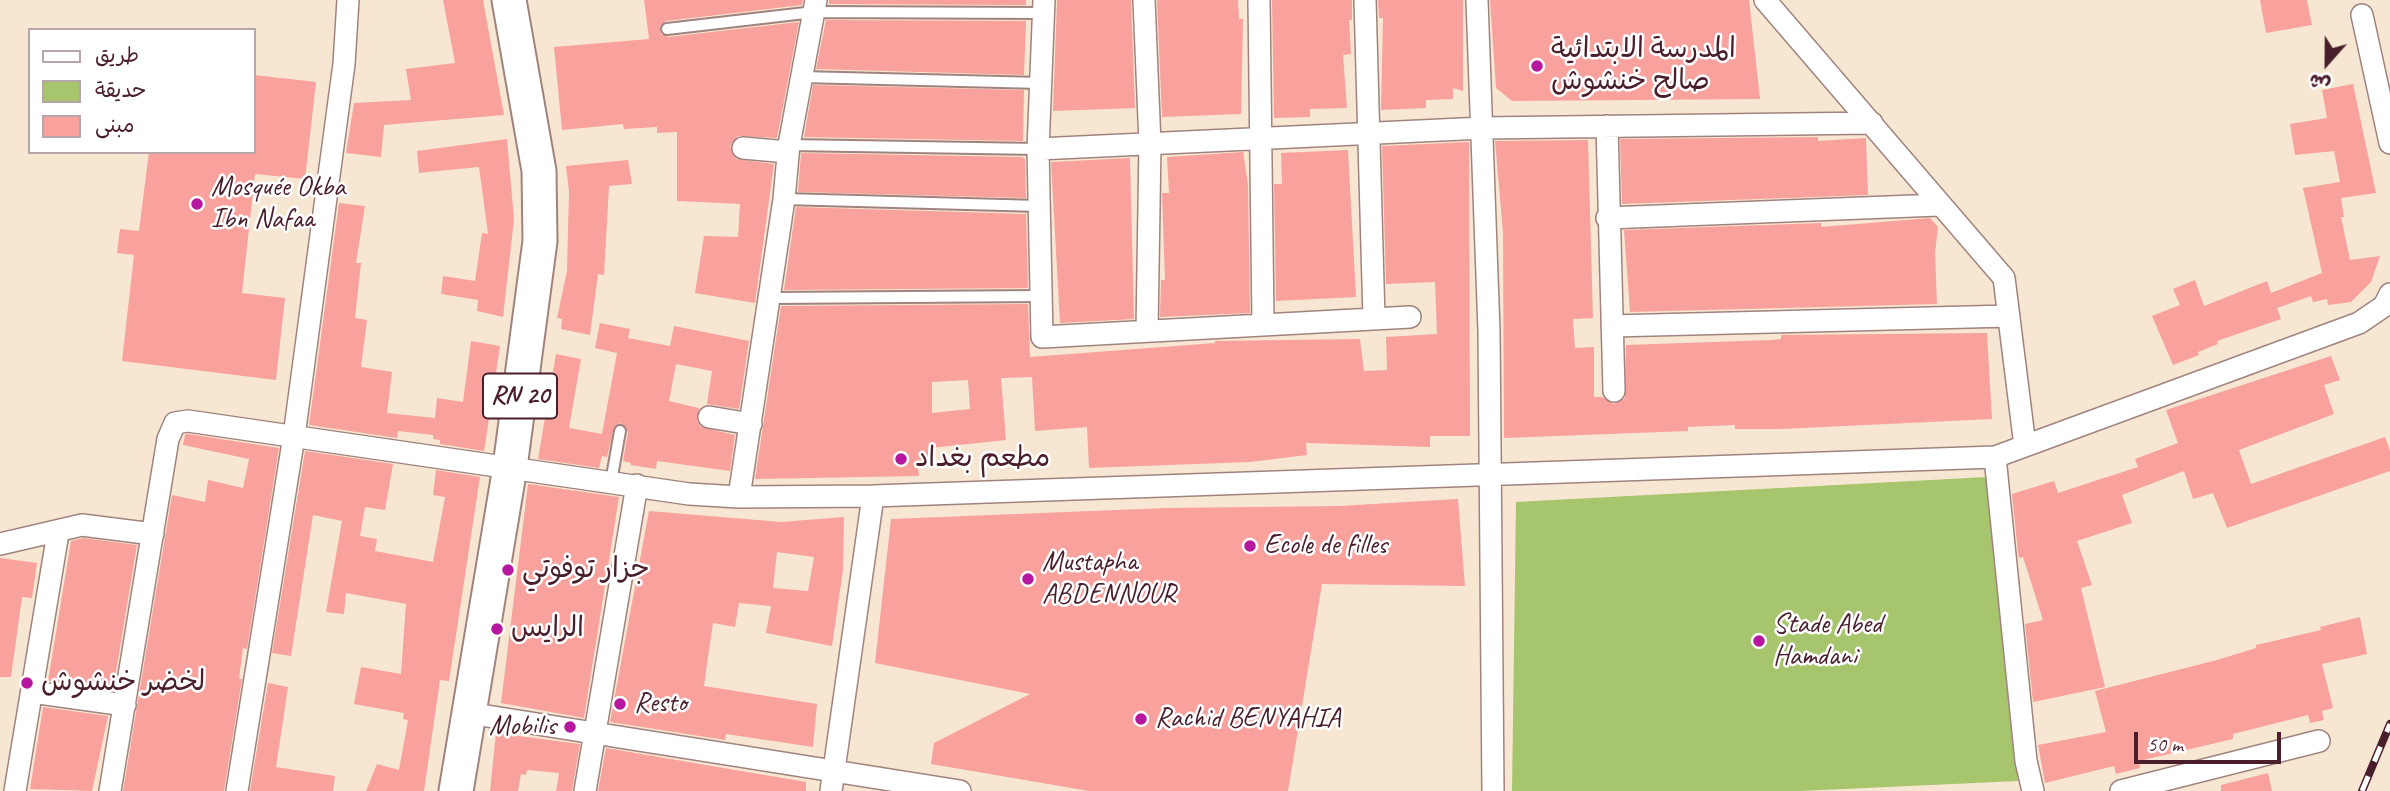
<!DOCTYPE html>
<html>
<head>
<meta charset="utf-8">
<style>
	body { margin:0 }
	#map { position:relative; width:2390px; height:791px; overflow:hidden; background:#f7e7d2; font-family:Caveat,"Playpen Sans Arabic",sans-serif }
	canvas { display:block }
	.legend { position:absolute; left:28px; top:28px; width:228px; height:126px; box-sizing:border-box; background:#fff; border:2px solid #b7a5aa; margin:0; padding:9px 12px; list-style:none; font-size:21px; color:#4a1f2b }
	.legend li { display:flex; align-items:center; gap:14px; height:35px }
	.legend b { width:35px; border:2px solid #b7a5aa }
	.north { position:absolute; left:2292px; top:28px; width:70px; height:70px; -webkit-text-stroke:5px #fff; paint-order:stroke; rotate:201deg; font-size:19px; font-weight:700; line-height:28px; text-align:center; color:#4a1f2b }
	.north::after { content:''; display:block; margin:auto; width:24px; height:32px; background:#4a1f2b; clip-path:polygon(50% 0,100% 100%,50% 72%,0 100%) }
	.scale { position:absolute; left:2134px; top:732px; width:147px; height:32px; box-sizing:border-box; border:4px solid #4a1f2b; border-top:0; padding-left:9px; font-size:21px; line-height:24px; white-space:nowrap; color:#4a1f2b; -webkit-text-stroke:5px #fff; paint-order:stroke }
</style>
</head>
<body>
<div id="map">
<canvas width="2390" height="791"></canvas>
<ul class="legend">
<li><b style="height:9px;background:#fff"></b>طريق</li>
<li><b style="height:19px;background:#a6c56d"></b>حديقة</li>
<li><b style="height:19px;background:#f8a19d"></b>مبنى</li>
</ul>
<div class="north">ش</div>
<div class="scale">50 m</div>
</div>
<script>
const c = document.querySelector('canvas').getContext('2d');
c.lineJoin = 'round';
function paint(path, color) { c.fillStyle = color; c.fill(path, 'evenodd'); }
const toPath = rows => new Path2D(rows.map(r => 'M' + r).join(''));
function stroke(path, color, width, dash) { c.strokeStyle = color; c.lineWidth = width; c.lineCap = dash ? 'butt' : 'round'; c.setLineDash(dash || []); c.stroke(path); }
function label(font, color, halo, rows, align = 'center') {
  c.font = font + ' Caveat,"Playpen Sans Arabic",sans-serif'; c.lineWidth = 5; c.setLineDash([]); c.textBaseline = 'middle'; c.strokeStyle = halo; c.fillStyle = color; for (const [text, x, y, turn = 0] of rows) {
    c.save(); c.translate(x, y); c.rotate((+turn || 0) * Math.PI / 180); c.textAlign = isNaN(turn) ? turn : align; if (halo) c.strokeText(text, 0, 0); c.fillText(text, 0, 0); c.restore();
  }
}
const green = toPath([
	[1987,477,2018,781,1800,791,1512,791,1516,502]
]);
const building = toPath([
	[443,0,483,0,504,115,384,125,381,157,346,153,354,103,411,100,406,69,455,63],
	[644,0,803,0,802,5,666,21,660,27,661,34,668,37,799,22,777,138,738,136,730,146,736,159,774,164,755,303,695,293,704,236,738,237,740,204,677,201,677,132,657,133,657,127,624,129,623,124,562,130,554,47,649,39],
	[829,0,1026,0,1026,5,829,4],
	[1057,0,1131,0,1135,108,1053,111],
	[1157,0,1238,0,1239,19,1243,19,1241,114,1162,117],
	[1272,0,1352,0,1352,20,1349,20,1351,54,1343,55,1347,108,1310,109,1310,117,1274,118],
	[1378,0,1463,0,1463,91,1453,88,1453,99,1426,100,1426,108,1381,110,1383,18,1379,18],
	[1490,0,1749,0,1760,99,1512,101,1496,88],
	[2260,0,2307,0,2312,25,2266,33],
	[826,20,1026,21,1024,75,816,69],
	[254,75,316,82,305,179,255,174,242,293,285,298,276,380,122,361,134,255,117,253,120,229,139,231,149,152,254,152],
	[2353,84,2376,193,2341,198,2344,217,2341,217,2350,260,2380,256,2371,282,2351,302,2328,305,2327,299,2313,302,2311,296,2277,308,2281,319,2217,341,2218,344,2198,352,2199,355,2173,365,2152,316,2180,305,2173,289,2195,280,2204,306,2267,281,2271,293,2322,273,2303,188,2340,182,2334,151,2295,155,2290,124,2327,118,2322,90],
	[813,85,1024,90,1023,141,804,137],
	[1818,137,1818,141,1866,138,1868,195,1622,204,1620,139],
	[507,139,514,219,503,317,477,311,478,300,441,294,443,276,475,281,482,233,488,234,479,167,419,173,417,151],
	[1588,140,1593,318,1573,319,1575,348,1594,347,1594,397,1602,397,1614,404,1625,398,1626,345,1772,340,1781,339,1781,335,1987,333,1992,419,1782,429,1735,429,1735,425,1688,427,1688,431,1504,438,1503,232,1495,141],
	[1469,142,1470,436,1430,436,1430,447,1306,443,1307,455,1250,462,1089,468,1087,427,1035,431,1032,377,1001,378,1006,440,931,448,932,467,918,467,919,476,755,479,781,306,1028,304,1030,357,1215,343,1215,341,1360,339,1364,371,1387,370,1386,337,1437,334,1435,282,1386,284,1382,146],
	[968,380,970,409,932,413,932,382],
	[1348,150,1356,297,1276,301,1274,184,1282,184,1281,153],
	[1243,152,1248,184,1250,313,1160,317,1161,280,1165,280,1162,193,1169,193,1167,157],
	[801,153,1022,157,1025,159,1026,198,798,192],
	[1130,158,1134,319,1060,323,1051,162],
	[628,160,632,184,609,186,604,275,598,274,590,335,561,329,562,319,557,318,567,271,569,191,566,166],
	[339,203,365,206,356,263,361,263,355,318,367,320,361,367,392,372,387,413,435,418,437,398,463,402,471,341,500,346,484,451,440,444,440,440,433,439,433,435,398,431,397,438,309,425],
	[796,207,1026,214,1028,288,784,290],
	[1930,218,1938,227,1935,253,1937,304,1630,312,1624,230,1821,223,1821,227],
	[600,323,630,329,628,338,670,346,674,326,749,341,739,409,707,404,712,371,676,364,669,401,699,408,697,421,701,427,735,435,730,471,657,461,656,469,631,465,631,463,623,461,628,432,621,423,614,427,607,457,602,456,599,468,538,459,556,354,581,359,569,428,602,434,617,353,595,348],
	[2331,356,2340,380,2324,385,2334,414,2239,450,2251,484,2385,437,2390,451,2390,471,2227,528,2213,493,2193,499,2184,471,2122,495,2132,523,2077,541,2092,585,2081,588,2105,687,2033,702,2025,624,2043,620,2023,557,2019,558,2018,553,2012,494,2054,481,2058,493,2138,467,2135,459,2178,443,2166,410],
	[188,434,279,448,247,649,243,648,239,679,242,679,224,791,123,791,172,495,205,502,208,480,243,488,249,459,183,445,185,435],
	[305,451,393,464,385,510,365,507,360,536,377,539,375,551,433,562,445,497,433,495,436,470,480,477,449,681,440,680,424,791,366,791,377,764,399,770,408,720,403,719,404,713,354,704,361,667,401,674,406,604,346,593,344,614,326,612,342,521,313,515,291,656,272,653],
	[528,484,619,497,584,718,501,703],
	[1458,499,1465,586,1322,584,1288,791,1089,791,931,764,934,743,1030,694,875,663,891,519,1166,508,1339,506],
	[649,511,781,522,844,517,843,570,832,646,766,633,771,606,739,603,735,627,713,623,707,664,704,686,817,704,813,747,726,734,725,740,610,722],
	[777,552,814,557,808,591,773,588],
	[83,538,137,545,113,690,48,681,71,541],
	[0,558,37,563,32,598,22,597,11,677,0,677],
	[2360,617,2367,654,2322,664,2333,708,2322,711,2324,720,2310,723,2308,715,2233,734,2233,739,2139,761,2140,768,2116,774,2114,766,2045,783,2038,745,2106,732,2095,691,2217,660,2256,648,2256,645,2321,630,2320,627],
	[268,683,288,687,276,767,335,776,333,791,250,791],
	[43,707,108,716,92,791,30,789],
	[496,733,580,744,572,791,556,791,559,773,527,770,526,775,521,774,518,791,490,791],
	[606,748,806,782,806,791,598,791],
	[2268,773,2272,791,2221,791,2221,785]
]);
const lane = toPath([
	[667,29,814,12,1044,13],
	[802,77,1041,83],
	[789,145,1038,149],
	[784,199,1040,206],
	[770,298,1041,296],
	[611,482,620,431]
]);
const street = toPath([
	[1044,0,1038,149,1042,337,1410,317],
	[1144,0,1150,144,1147,330],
	[1259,0,1263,324],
	[1365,0,1374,319],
	[1477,0,1489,331,1493,791],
	[1765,0,2004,278,2025,446],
	[2362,15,2390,143],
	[1607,126,1614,391],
	[743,148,788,152],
	[1038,149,1483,128,1872,123],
	[1607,218,1939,205],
	[1612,326,2009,316],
	[709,417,751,424],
	[1995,457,2026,761,2033,791],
	[739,497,784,199,789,145,816,0],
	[0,544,82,525,153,534],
	[32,692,125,705],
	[468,713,960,791],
	[15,791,58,533],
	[110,791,168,439,175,423,188,421,689,494,739,497,873,496,1995,457,2359,323,2384,306,2390,294],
	[237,791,294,436,344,64,348,0],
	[585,791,637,485],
	[831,791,873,496],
	[2121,791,2319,741]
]);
const primary = toPath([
	[456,791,510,467,540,241,539,171,509,0]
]);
const rail = toPath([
	[2362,791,2390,724]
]);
const markers = [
	[1537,66,7,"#b5179e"],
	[197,204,7,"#b5179e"],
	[901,459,7,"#b5179e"],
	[1250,546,7,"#b5179e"],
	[508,570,7,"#b5179e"],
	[1028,579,7,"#b5179e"],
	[497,629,7,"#b5179e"],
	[1759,641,7,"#b5179e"],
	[27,683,7,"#b5179e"],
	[620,704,7,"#b5179e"],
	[1141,719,7,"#b5179e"],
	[570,727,7,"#b5179e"]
];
const shields = [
	[520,396,74]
];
const shieldNames = [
	["RN 20",520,396]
];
const poiNames = [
	["المدرسة الابتدائية",1551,50],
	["صالح خنشوش",1551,82],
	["Mosquée Okba",211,188],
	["Ibn Nafaa",211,220],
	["مطعم بغداد",915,459],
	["Ecole de filles",1264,546],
	["Mustapha",1042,563],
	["ABDENNOUR",1042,595],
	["جزار توفوتي",522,570],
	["Stade Abed",1773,625],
	["Hamdani",1773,657],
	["الرايس",511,629],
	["لخضر خنشوش",41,683],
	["Resto",634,704],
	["Rachid BENYAHIA",1155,719],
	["Mobilis",556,727,"right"]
];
paint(green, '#a6c56d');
paint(building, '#f8a19d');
stroke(lane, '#a0837e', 14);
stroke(street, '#a0837e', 24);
stroke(primary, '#a0837e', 37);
stroke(lane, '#fff', 10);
stroke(street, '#fff', 21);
stroke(primary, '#fff', 33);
stroke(rail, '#4a1f2b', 8);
stroke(rail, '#fff', 5, [16]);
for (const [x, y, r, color] of markers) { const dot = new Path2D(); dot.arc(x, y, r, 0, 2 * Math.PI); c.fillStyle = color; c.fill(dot); stroke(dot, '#fff', 2.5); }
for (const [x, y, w] of shields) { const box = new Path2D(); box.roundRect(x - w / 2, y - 22.5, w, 45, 5); c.fillStyle = '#fff'; c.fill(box); stroke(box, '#4a1f2b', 2); }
label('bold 26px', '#4a1f2b', null, shieldNames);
label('28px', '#4a1f2b', '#fff', poiNames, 'left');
</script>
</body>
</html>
